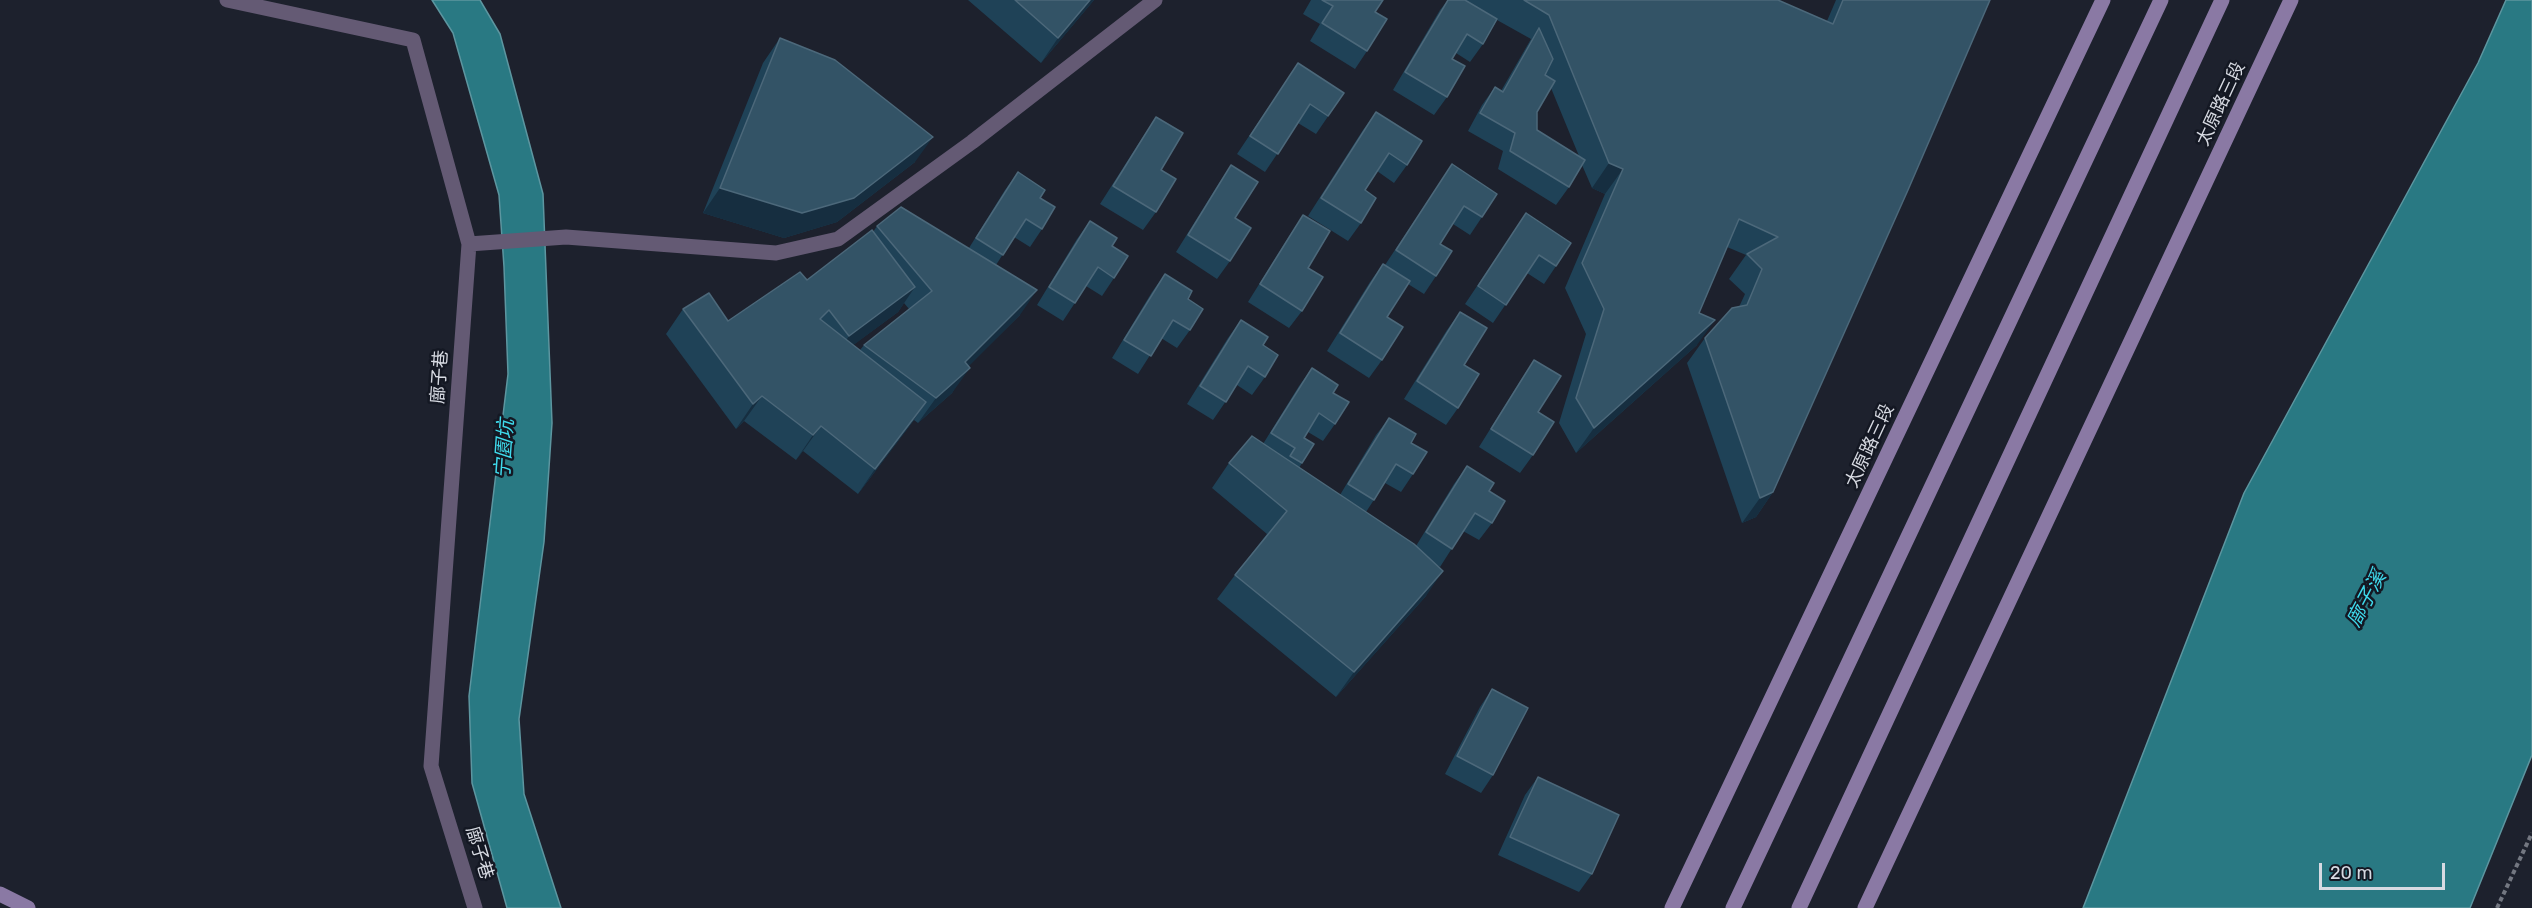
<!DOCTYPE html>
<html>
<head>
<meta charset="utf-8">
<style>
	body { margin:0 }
	#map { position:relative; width:2532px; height:908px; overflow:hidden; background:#1d212d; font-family:Rubik,sans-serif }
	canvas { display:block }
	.scale { position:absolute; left:2319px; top:863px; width:126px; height:27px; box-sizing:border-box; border:3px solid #d7dae2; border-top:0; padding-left:8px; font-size:18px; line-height:21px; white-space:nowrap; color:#d7dae2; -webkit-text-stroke:4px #141823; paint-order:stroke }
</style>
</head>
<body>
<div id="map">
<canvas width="2532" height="908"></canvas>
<div class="scale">20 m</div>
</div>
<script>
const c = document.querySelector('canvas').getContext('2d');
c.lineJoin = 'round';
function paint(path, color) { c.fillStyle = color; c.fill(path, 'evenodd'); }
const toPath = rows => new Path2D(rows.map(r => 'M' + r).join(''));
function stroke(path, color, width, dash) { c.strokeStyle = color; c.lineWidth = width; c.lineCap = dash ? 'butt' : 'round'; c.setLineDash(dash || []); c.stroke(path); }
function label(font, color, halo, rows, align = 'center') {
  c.font = font + ' Rubik,"Noto Sans TC",sans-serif'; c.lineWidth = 5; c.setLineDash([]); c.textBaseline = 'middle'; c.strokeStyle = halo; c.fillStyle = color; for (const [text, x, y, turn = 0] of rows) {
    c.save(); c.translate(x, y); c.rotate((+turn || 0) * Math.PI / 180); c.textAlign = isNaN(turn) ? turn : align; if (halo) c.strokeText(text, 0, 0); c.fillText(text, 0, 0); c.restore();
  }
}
const water = toPath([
	[432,0,480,0,500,34,543,194,552,423,544,542,519,719,524,794,561,908,507,908,472,783,469,696,508,374,504,267,499,195,453,33,432,0],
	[2506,0,2532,0,2532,755,2470,908,2083,908,2244,493,2478,63,2506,0]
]);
const path = toPath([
	[2497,908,2532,833]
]);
const service = toPath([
	[227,0,413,40,469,244,431,766,475,908],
	[469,244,566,237,776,253,838,239,972,142,1155,0]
]);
const secondary = toPath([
	[0,894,28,908],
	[1672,908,2103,0],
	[1733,908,2161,0],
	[1799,908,2222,0],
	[1865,908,2291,0]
]);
const wall = toPath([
	[968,0,1094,0,1041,63],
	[1311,0,1383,0,1375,12,1367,51,1355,69,1310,41,1320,24,1303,14],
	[1448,0,1778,0,1827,21,1836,0,1990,0,1773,492,1756,517,1742,523,1687,363,1705,338,1739,307,1745,294,1729,279,1746,255,1727,247,1699,313,1697,345,1576,453,1559,423,1586,334,1565,288,1605,194,1592,188,1582,165,1569,187,1556,205,1498,169,1503,151,1468,131,1482,105,1495,87,1501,91,1531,39,1497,20,1483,44,1470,62,1456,53,1452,59,1447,97,1434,115,1393,90,1440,10],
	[1551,88,1579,156,1537,130,1537,112],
	[780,38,915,162,837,222,784,238,703,213,763,63],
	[1298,63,1344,93,1316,134,1298,123,1265,172,1237,154],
	[1376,112,1407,165,1394,183,1377,171,1365,190,1361,223,1348,241,1308,216,1363,130],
	[1156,117,1156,212,1143,230,1100,204,1144,135],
	[1452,164,1482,217,1470,235,1453,224,1440,244,1436,276,1424,294,1408,284,1387,317,1382,360,1369,378,1327,351,1370,282,1383,264,1385,265],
	[1231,165,1235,218,1230,261,1217,279,1176,252,1219,183],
	[1018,172,1040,198,1042,229,1030,247,1014,237,996,265,1020,315,968,366,952,393,918,423,914,420,858,494,803,451,796,460,744,421,736,429,666,334,683,309,728,321,807,280,873,232,877,226,969,248,1005,190],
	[904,303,909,309,864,345,860,350,853,345,898,312],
	[1526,213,1556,266,1544,284,1527,273,1493,323,1465,304],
	[1303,215,1308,268,1302,311,1289,328,1248,302,1291,233],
	[1090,221,1112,246,1114,278,1102,296,1086,286,1063,321,1037,305,1077,239],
	[1165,274,1188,299,1190,330,1177,348,1161,338,1138,374,1112,358,1152,292],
	[1460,312,1458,408,1446,425,1404,399,1447,330],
	[1241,320,1263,345,1265,377,1252,395,1237,385,1213,420,1187,404,1228,338],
	[1534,360,1538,412,1533,455,1520,473,1479,447,1522,378],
	[1312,368,1333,393,1335,424,1323,441,1308,432,1304,438,1302,463,1299,468,1340,495,1376,435,1389,418,1411,443,1413,474,1401,492,1385,483,1366,512,1416,546,1454,484,1467,466,1489,491,1492,523,1479,540,1463,531,1440,567,1437,565,1426,596,1336,697,1217,599,1235,575,1267,534,1212,488,1229,463,1263,444,1299,386],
	[1492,689,1493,775,1481,793,1445,774,1480,707],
	[1538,777,1592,874,1579,892,1498,855,1525,795]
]);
const shadedWall = toPath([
	[1090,0,1094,0,1041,63,1058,38],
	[933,137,915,162,837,222,784,238,703,213,720,188],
	[1609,163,1623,169,1605,194,1592,188],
	[915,287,898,312,832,361,849,336],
	[1037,290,1020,315,948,387,965,362],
	[1715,320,1697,345,1576,453,1594,428],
	[970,368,952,393,918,423,936,398],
	[762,396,744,421,736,429,753,404],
	[926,402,909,427,858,494,875,469],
	[821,426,803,451,796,460,813,435],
	[1773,492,1756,517,1742,523,1760,498],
	[1443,571,1426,596,1336,697,1354,672]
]);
const building = toPath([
	[1015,0,1090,0,1058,38,1015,0],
	[1322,0,1383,0,1375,12,1387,19,1367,51,1322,23,1333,6,1322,0],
	[1448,0,1465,0,1497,19,1483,44,1467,34,1452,59,1465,66,1447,97,1405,72,1448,0],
	[1524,0,1778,0,1833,24,1843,0,1990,0,1908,190,1773,492,1760,498,1705,338,1732,308,1747,305,1762,269,1747,254,1778,237,1739,219,1699,313,1715,320,1594,428,1576,398,1604,309,1582,263,1623,169,1609,163,1549,15,1524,0],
	[1539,28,1553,59,1545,75,1555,81,1537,112,1537,130,1585,160,1569,187,1510,151,1515,133,1480,113,1495,87,1503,92,1539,28],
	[780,38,835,60,933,137,854,198,802,213,720,188,780,38],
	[1298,63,1344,93,1328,116,1310,104,1278,154,1250,136,1298,63],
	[1376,112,1422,141,1407,165,1389,153,1365,190,1376,198,1361,223,1321,198,1376,112],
	[1156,117,1183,133,1161,170,1176,179,1156,212,1113,186,1156,117],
	[1452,164,1497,194,1482,217,1464,206,1440,244,1452,251,1436,276,1396,250,1452,164],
	[1231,165,1258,182,1235,218,1251,228,1230,261,1188,235,1231,165],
	[1018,172,1045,190,1040,198,1055,207,1042,229,1026,219,1003,255,976,238,1018,172],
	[901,207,1037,290,965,362,970,368,936,398,864,345,932,291,877,226,901,207],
	[1526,213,1571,243,1556,266,1539,255,1506,305,1478,286,1526,213],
	[1303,215,1330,231,1308,268,1323,277,1302,311,1260,284,1303,215],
	[1090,221,1117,238,1112,246,1128,256,1114,278,1098,267,1075,303,1049,287,1090,221],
	[872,230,915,287,849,336,829,310,820,319,926,402,875,469,821,426,813,435,762,396,753,404,683,309,709,293,728,321,800,272,807,280,872,230],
	[1383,264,1410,281,1387,317,1403,327,1382,360,1340,333,1383,264],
	[1165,274,1192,291,1188,299,1203,309,1190,330,1173,320,1151,356,1124,340,1165,274],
	[1460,312,1487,328,1464,365,1479,374,1458,408,1417,381,1460,312],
	[1241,320,1268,337,1263,345,1278,355,1265,377,1248,366,1226,402,1200,386,1241,320],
	[1534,360,1561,376,1538,412,1554,422,1533,455,1491,429,1534,360],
	[1312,368,1338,385,1333,393,1349,402,1335,424,1319,413,1304,438,1314,444,1302,463,1290,456,1295,448,1271,433,1312,368],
	[1389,418,1416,434,1411,443,1427,452,1413,474,1396,464,1374,500,1348,484,1389,418],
	[1252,436,1414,544,1443,571,1354,672,1235,575,1287,511,1229,463,1252,436],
	[1467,466,1494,483,1489,491,1505,501,1492,523,1475,513,1452,549,1426,532,1467,466],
	[1492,689,1528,708,1493,775,1457,756,1492,689],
	[1538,777,1619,815,1592,874,1510,837,1538,777]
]);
const streetNames = [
	["太原路三段",2221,104,-65],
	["廍子巷",440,377,-86],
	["太原路三段",1870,446,-65],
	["廍子巷",479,853,73]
];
const waterNames = [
	["宁園坑",505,449,-86],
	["廍子溪",2367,599,-62]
];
paint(water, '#297983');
stroke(water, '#5d96a0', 1.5);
stroke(path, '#737781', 4, [4.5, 3]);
stroke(service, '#645a74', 15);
stroke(secondary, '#8a79a4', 15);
paint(wall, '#1f4257');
paint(shadedWall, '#162e40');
paint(building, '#335366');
stroke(building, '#4c687a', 1.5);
label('18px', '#d7dae2', '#141823', streetNames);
label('italic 20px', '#3fdaec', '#141823', waterNames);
</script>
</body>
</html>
